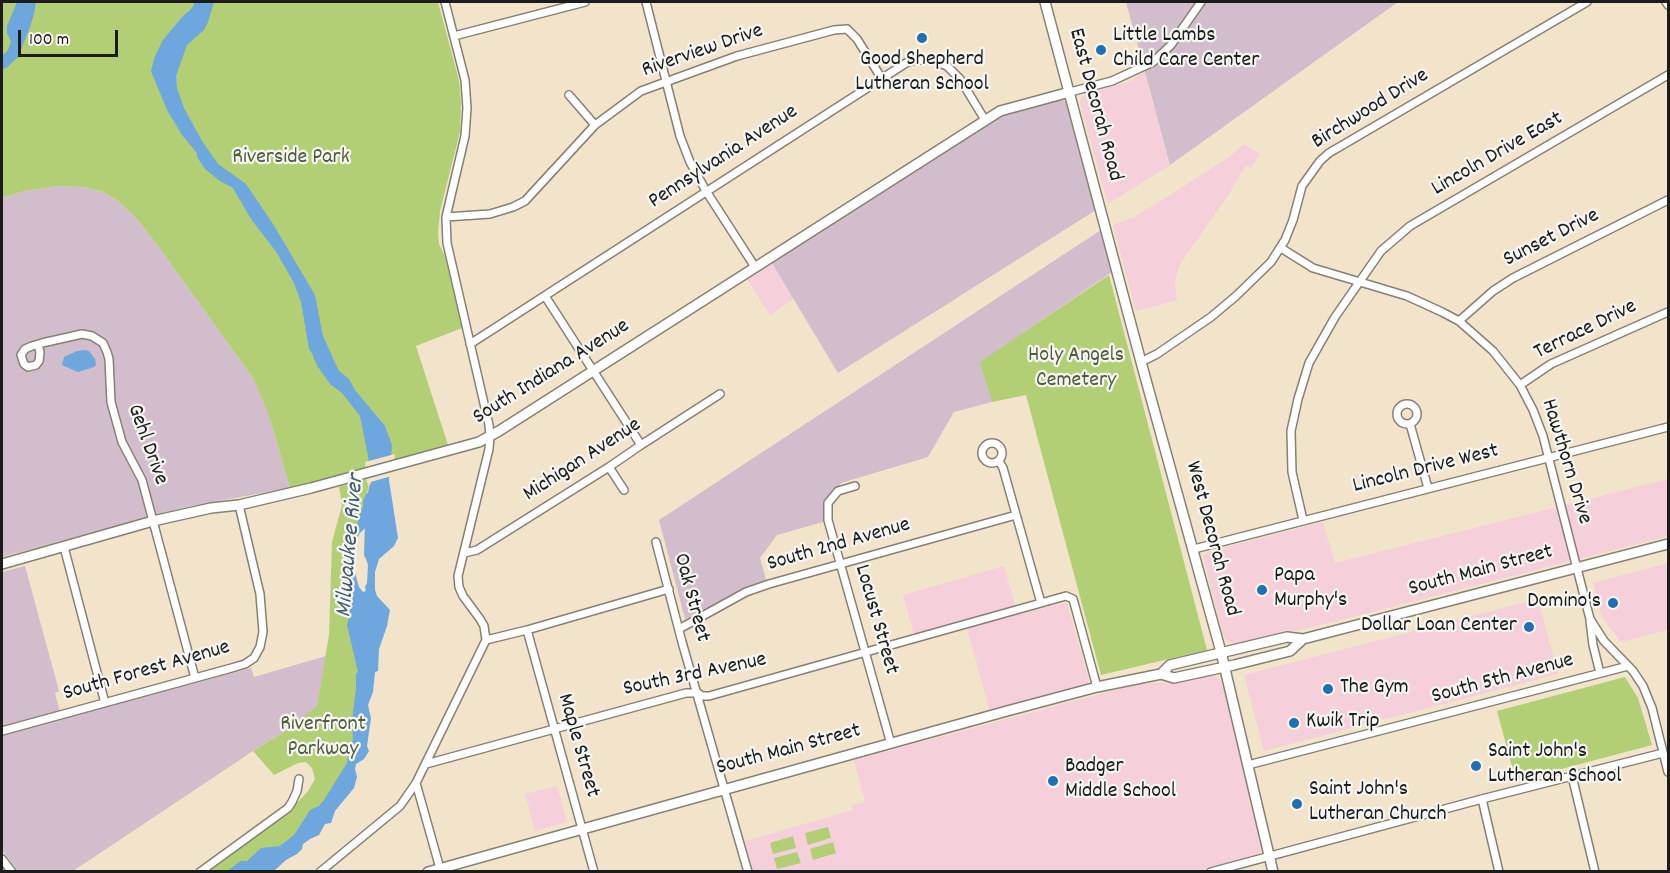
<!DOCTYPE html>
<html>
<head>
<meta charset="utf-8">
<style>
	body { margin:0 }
	#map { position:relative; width:1670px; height:873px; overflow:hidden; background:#f1e4cb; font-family:Dekko,sans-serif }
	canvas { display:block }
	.frame { position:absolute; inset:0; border:3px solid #1c1c1c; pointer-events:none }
	.scale { position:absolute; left:18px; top:30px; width:100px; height:27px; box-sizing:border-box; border:3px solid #1c1c1c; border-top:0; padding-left:8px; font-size:18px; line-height:21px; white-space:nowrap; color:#1c1c1c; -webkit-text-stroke:4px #f6f6f2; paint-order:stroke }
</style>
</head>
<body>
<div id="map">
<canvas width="1670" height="873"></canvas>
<div class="frame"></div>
<div class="scale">100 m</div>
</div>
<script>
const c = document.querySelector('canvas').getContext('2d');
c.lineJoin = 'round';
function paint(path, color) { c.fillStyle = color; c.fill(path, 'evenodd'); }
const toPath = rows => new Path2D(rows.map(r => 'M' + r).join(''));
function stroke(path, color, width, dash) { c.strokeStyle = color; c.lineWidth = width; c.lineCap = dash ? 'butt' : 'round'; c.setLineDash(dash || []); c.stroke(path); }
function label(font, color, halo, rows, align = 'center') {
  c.font = font + ' Dekko,sans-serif'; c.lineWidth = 4.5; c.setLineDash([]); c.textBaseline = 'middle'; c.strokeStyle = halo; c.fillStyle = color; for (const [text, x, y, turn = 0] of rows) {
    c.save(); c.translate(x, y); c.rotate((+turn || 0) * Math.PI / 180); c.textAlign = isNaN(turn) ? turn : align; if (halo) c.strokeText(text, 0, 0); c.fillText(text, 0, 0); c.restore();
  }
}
const built = toPath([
	[1144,71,1170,165,1108,204,1080,103,1081,98,1085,94,1129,82,1136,78],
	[1244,144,1260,154,1251,168,1246,165,1229,194,1183,260,1178,269,1175,284,1177,300,1136,311,1113,225,1132,218,1164,199,1229,157],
	[772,263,794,299,770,315,747,279],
	[1668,479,1668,536,1338,621,1239,644,1230,643,1223,635,1203,556,1207,552,1323,522,1335,563],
	[1668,563,1668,630,1621,642,1602,617,1593,583],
	[1004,566,1018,615,1064,603,1067,603,1089,681,1087,685,1079,687,990,712,965,621,914,634,903,595],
	[1538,599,1558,674,1264,751,1244,675],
	[1206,675,1214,676,1219,679,1223,687,1262,846,1262,850,1259,854,1196,872,753,872,745,841,853,810,852,805,865,802,854,760,1134,685,1168,682],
	[557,786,567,822,535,831,525,794]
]);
const industrial = toPath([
	[1126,2,1398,2,1170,165],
	[1060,100,1065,101,1068,107,1096,210,838,373,772,263,1002,116],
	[58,186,83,187,101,191,117,200,137,219,158,246,253,378,265,402,271,422,290,488,186,507,2,557,2,198,25,191],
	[1101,230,1112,272,981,362,992,402,954,412,928,457,841,483,826,505,830,520,777,535,760,558,766,580,685,619,659,520],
	[25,566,59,691,55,693,62,719,251,668,254,677,326,656,317,707,289,729,253,751,73,871,18,871,2,850,2,572]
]);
const green = toPath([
	[2,2,438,2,459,80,461,102,460,132,440,211,438,233,439,244,445,256,462,328,416,346,448,445,290,488,271,422,264,402,253,378,158,246,137,219,117,200,101,191,83,187,58,186,25,191,2,198],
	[1109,275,1207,650,1101,675,1026,395,992,402,980,362],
	[369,478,366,507,349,562,359,667,353,744,347,766,331,793,300,833,285,846,249,862,232,871,208,872,295,805,308,791,315,779,312,768,306,762,298,763,274,775,253,751,289,729,317,706,329,635,332,542,342,505,339,487],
	[1625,677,1638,698,1652,745,1516,781,1497,711],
	[828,827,831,838,808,845,805,833],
	[793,836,796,848,773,854,770,843],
	[833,842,836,853,813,860,810,849],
	[797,852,801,863,777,869,774,858]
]);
const water = toPath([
	[17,2,36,2,34,14,30,27,18,57,6,68,2,70,2,56,8,50,11,42,7,33,7,26],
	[194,2,214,2,208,22,204,30,187,45,176,76,177,88,184,108,202,141,218,164,246,184,273,224,315,295,323,336,337,367,339,371,349,379,355,390,385,426,392,445,389,480,398,538,394,546,379,559,375,572,375,590,377,596,390,610,387,626,379,649,378,671,375,672,373,692,368,705,371,718,367,746,369,751,364,759,356,764,355,769,357,777,354,788,335,811,331,823,325,824,319,835,310,839,303,844,302,849,297,854,286,860,275,870,271,871,227,871,241,861,247,861,261,848,280,846,294,835,310,810,319,806,324,800,347,763,348,754,353,739,352,720,356,688,356,674,358,672,347,625,349,616,345,584,347,565,346,560,349,541,357,527,358,518,363,507,363,501,366,494,368,493,369,486,371,483,368,456,360,416,342,393,330,384,318,367,314,359,313,355,309,349,301,302,294,283,277,253,251,219,233,188,220,181,205,169,197,157,197,153,182,135,167,110,151,71,155,56,163,40,183,16,190,10,194,5],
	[377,517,378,518,376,527,372,536,367,542,364,553,368,565,367,583,365,587,366,591,363,592,359,587,354,569,353,548,355,541,360,533],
	[85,350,89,351,95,359,96,365,94,367,78,372,62,365,64,357,77,351]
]);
const pier = toPath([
	[395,454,392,476,367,483,365,462]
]);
const river = toPath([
	[370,554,371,524,375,506]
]);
const street = toPath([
	[646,2,680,136,690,162,706,191,755,267],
	[1666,2,1668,5],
	[454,36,585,2],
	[1070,92,1112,81,1153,62,1171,45,1201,2],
	[569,95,595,125],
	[446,217,490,214,513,207,525,201,595,125,641,91,737,56,834,30,847,29,857,39,882,79],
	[1281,248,1313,268,1407,296,1442,312,1459,321,1493,351,1520,385,1533,410,1543,436,1590,619,1604,641,1633,671,1643,686,1652,708,1668,772],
	[545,296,641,445],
	[1459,321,1493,291,1513,278,1668,200],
	[470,344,906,63,915,60,932,60,947,66,960,79,985,120],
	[38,345,40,352,39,361,36,365,28,367,24,364,21,355,25,349,32,346,42,343,82,334,92,336,103,343,107,352,109,359,111,402,122,442,142,480,195,678],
	[1141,362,1157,354,1211,317,1236,296,1271,262,1285,240,1293,220,1302,186,1320,161,1329,153,1587,2],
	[1520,385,1551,364,1668,312],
	'1397 414a10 10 0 1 1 20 0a10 10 0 1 1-20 0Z',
	[1410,424,1428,488],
	'982 453a10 10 0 1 1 20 0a10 10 0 1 1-20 0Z',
	[999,461,1003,468,1041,603],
	[609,467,624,490],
	[855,486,838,491,828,503,828,520,891,744],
	[1303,520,1292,472,1291,431,1298,399,1309,363,1335,317,1381,251,1410,226,1668,75],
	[656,542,682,642,748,872],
	[64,547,105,703],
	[1194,549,1668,427],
	[464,553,477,550,609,467,641,445,720,394],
	[1590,621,1593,645,1600,673],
	[679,629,746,592,769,584,1016,515],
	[527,630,594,872],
	[486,640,527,630,669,589],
	[2,731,228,669,245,664,254,658,260,647,263,632,260,594,239,505],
	[426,764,686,693,698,693,702,696,709,696,1066,596,1073,599,1097,687],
	[1248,765,1628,666],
	[1572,776,1595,872],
	[416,783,441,872],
	[1482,799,1499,872],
	[2,859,12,872],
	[200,872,288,808,292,802,297,791,299,779],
	[320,872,400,806,416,783,486,640,484,626,480,619,463,596,459,587,458,576,489,449,490,437,489,425,447,243,446,217,465,136,467,108,465,80,445,2],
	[1211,872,1482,799,1663,753]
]);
const secondary = toPath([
	[1045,2,1141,362,1221,652,1273,872],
	[2,564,153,521,211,508,239,505,311,488,479,442,499,431,1000,111,1070,92],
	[1161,674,1174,678,1234,665,1290,651,1303,639],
	[428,872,1007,711,1097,687,1161,674,1170,665,1287,637,1303,639,1668,544]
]);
const markers = [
	[922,38,6,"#1f6fb2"],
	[1101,50,6,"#1f6fb2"],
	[1262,590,6,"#1f6fb2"],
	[1613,603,6,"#1f6fb2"],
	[1529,627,6,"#1f6fb2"],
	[1328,689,6,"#1f6fb2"],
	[1294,723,6,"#1f6fb2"],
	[1476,766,6,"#1f6fb2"],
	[1053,781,6,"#1f6fb2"],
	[1297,804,6,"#1f6fb2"]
];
const poiNames = [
	["Little Lambs",1113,37],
	["Child Care Center",1113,62],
	["Good Shepherd",922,61,"center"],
	["Lutheran School",922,86,"center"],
	["Papa",1274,577],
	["Murphy's",1274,602],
	["Domino's",1601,603,"right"],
	["Dollar Loan Center",1517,627,"right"],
	["The Gym",1340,689],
	["Kwik Trip",1306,723],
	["Saint John's",1488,753],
	["Lutheran School",1488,778],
	["Badger",1065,768],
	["Middle School",1065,793],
	["Saint John's",1309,791],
	["Lutheran Church",1309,816]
];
const streetNames = [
	["Riverview Drive",703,52,-19],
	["East Decorah Road",1094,105,75],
	["Birchwood Drive",1371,110,-32],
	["Lincoln Drive East",1498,155,-30],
	["Pennsylvania Avenue",724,158,-33],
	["Sunset Drive",1552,239,-27],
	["Terrace Drive",1586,331,-26],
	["South Indiana Avenue",552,373,-32],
	["Gehl Drive",146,445,70],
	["Michigan Avenue",583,461,-33],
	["Hawthorn Drive",1565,462,73],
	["Lincoln Drive West",1426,470,-14],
	["West Decorah Road",1211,539,75],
	["South 2nd Avenue",839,546,-16],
	["South Main Street",1481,572,-15],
	["Oak Street",690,598,75],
	["Locust Street",875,620,74],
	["South Forest Avenue",147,672,-16],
	["South 3rd Avenue",695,676,-12],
	["South 5th Avenue",1503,680,-15],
	["Maple Street",577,746,74],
	["South Main Street",789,751,-15]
];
const parkNames = [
	["Riverside Park",291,159],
	["Holy Angels",1076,357],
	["Cemetery",1076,382],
	["Riverfront",323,726],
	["Parkway",323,751]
];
const waterNames = [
	["Milwaukee River",352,546,-85]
];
paint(built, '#f5cfda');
paint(industrial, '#d1bdcb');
paint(green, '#b2cf76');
paint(water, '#6da7dd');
paint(pier, '#f1e4cb');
stroke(river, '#6da7dd', 12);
stroke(street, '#868074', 10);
stroke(secondary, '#868074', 12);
stroke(street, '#fff', 7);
stroke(secondary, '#fff', 9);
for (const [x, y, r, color] of markers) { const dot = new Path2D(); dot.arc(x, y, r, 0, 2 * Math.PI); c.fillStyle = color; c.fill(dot); stroke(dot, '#f6f6f2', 2); }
label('22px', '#1c1c1c', '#f6f6f2', poiNames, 'left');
label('22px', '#1c1c1c', '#f6f6f2', streetNames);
label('22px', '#505b3c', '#f6f6f2', parkNames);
label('italic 24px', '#405b73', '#f6f6f2', waterNames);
</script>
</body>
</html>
